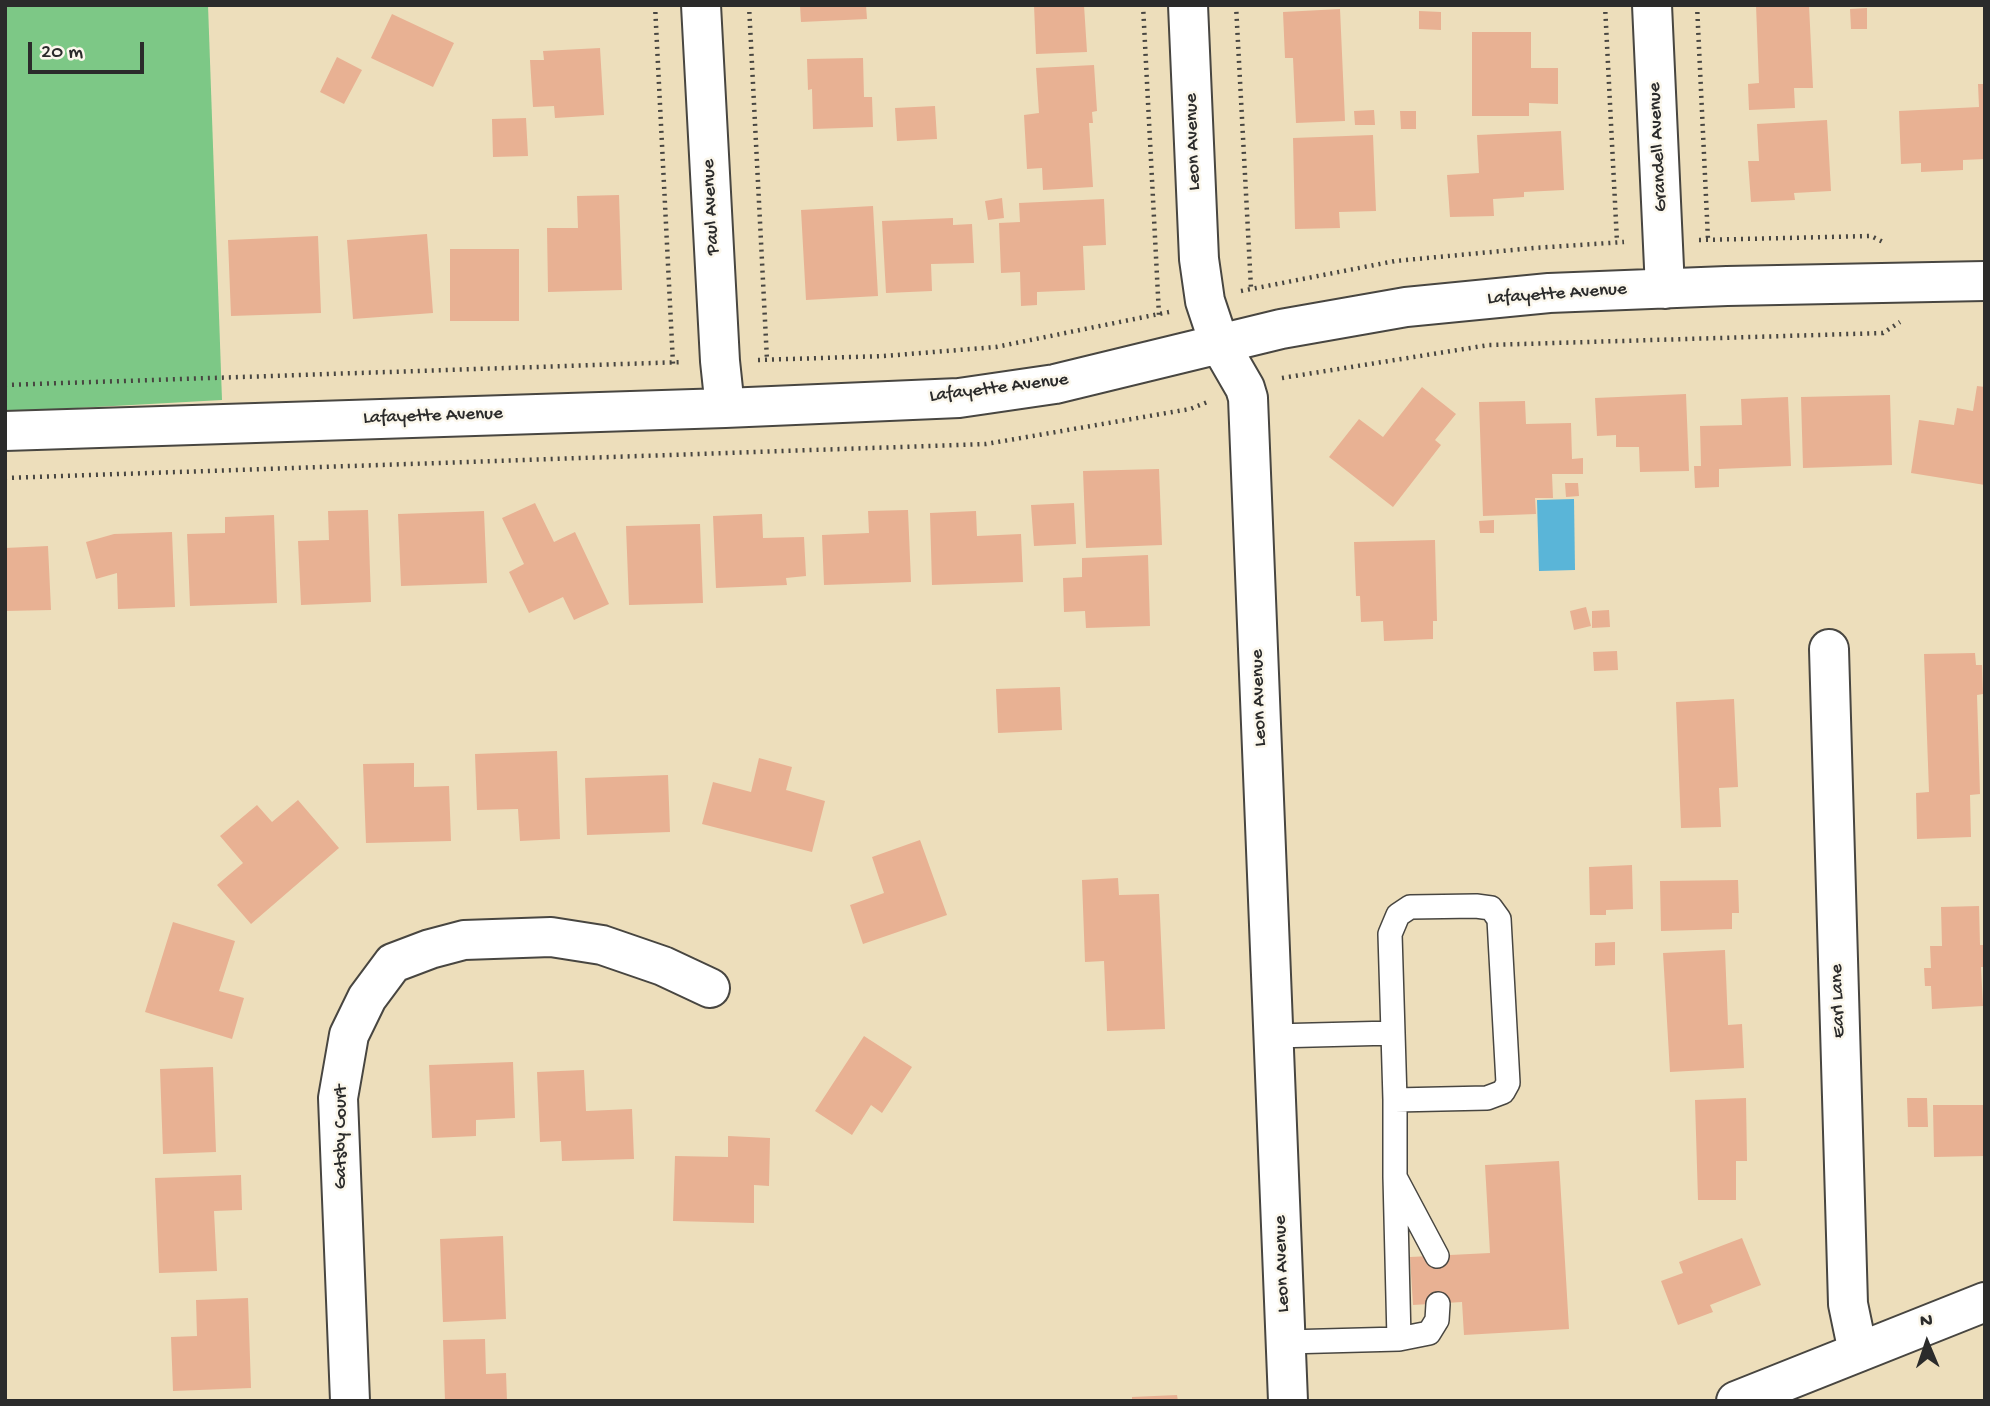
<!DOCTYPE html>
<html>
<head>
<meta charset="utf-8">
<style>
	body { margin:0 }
	#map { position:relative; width:1990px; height:1406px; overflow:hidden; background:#eddebb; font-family:"Gochi Hand",sans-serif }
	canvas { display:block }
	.frame { position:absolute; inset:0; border:7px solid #2b2b2b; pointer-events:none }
	.north { position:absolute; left:1892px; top:1308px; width:70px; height:70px; -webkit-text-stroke:5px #fbf7ec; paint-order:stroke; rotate:358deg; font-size:19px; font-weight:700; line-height:28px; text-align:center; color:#2b2b2b }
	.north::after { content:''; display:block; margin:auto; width:24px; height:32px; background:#2b2b2b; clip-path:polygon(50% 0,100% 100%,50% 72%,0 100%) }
	.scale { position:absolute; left:28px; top:42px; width:116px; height:32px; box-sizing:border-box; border:4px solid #2b2b2b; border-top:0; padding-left:9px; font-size:21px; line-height:24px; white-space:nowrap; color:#2b2b2b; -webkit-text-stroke:5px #fbf7ec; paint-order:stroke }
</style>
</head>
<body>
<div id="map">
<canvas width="1990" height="1406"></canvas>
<div class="frame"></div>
<div class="north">N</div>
<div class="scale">20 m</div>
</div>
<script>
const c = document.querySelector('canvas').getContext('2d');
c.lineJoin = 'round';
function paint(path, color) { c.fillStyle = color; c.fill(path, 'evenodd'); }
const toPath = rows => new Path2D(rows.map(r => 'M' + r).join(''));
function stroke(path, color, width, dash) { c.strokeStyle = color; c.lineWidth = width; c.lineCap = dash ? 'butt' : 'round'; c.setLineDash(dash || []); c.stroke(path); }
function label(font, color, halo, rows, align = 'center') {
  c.font = font + ' "Gochi Hand",sans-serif'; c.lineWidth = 5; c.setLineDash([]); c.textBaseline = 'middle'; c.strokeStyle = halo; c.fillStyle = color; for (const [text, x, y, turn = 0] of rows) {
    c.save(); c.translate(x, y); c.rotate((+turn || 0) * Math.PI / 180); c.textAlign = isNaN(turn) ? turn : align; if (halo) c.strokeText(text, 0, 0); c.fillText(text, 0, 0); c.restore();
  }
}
const green = toPath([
	[5,5,208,5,222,400,5,412]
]);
const water = toPath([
	[1574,499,1575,570,1539,571,1537,500]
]);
const building = toPath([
	[866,5,867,19,801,22,800,6],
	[1034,5,1084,5,1087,52,1036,54],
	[1756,5,1809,5,1813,88,1794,88,1795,108,1749,110,1748,84,1759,83],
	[1867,8,1867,29,1851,29,1850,9],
	[1340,9,1345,121,1296,123,1293,58,1285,58,1283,12],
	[1419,11,1441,12,1441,30,1419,29],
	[392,14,454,43,433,87,371,58],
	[1472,32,1531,32,1531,68,1558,68,1558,104,1529,103,1529,116,1472,116],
	[600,48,604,115,555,118,554,106,533,107,530,60,544,60,543,51],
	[337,57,362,70,344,104,320,92],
	[863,58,864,97,872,97,873,127,813,129,812,89,808,90,807,59],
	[1094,65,1097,111,1092,112,1093,123,1089,123,1093,187,1043,190,1042,168,1027,169,1024,115,1039,113,1036,68],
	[1978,84,1985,84,1985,159,1963,160,1963,170,1921,172,1921,163,1901,164,1899,111,1979,107],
	[935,106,937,139,897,141,895,108],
	[1374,110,1375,125,1355,125,1354,111],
	[1400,111,1416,111,1416,129,1401,129],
	[526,118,528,156,493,157,492,119],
	[1827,120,1831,191,1794,193,1795,200,1751,202,1748,161,1759,161,1757,124],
	[1561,131,1564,190,1524,192,1524,197,1493,199,1494,216,1450,217,1447,175,1479,173,1477,135],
	[1373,135,1376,211,1339,212,1340,228,1295,229,1293,138],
	[619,195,622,290,548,292,547,228,578,228,577,196],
	[1002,198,1004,218,988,220,985,201],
	[1104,199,1106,245,1083,246,1085,290,1037,292,1037,305,1021,306,1020,272,1001,273,999,223,1020,222,1019,203],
	[873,206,878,296,806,300,801,210],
	[953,218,953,225,972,224,974,263,931,264,932,291,886,293,882,221],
	[427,234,433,313,353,319,347,240],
	[318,236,321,313,231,316,228,240],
	[450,249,519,249,519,321,450,321],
	[1977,386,1985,387,1985,485,1911,473,1919,420,1954,425,1957,408,1973,411],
	[1422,387,1456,414,1435,440,1441,445,1393,507,1329,457,1359,419,1383,437],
	[1686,394,1689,471,1640,472,1639,447,1616,447,1616,435,1597,436,1595,398],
	[1890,395,1892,465,1803,468,1801,397],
	[1788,397,1791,466,1719,469,1719,487,1695,488,1694,466,1701,466,1700,426,1742,425,1741,399],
	[1525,401,1526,424,1571,423,1572,459,1583,458,1583,474,1552,474,1553,498,1535,498,1536,514,1483,516,1479,402],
	[1159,469,1162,545,1086,548,1083,471],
	[1565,483,1578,483,1579,496,1566,497],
	[535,503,554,542,575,532,609,604,574,620,563,597,529,613,509,572,524,564,502,518],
	[1074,503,1076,544,1034,546,1031,505],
	[368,510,371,602,301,605,298,541,329,540,328,511],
	[908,510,911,582,824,585,822,535,869,533,868,511],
	[484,511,487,583,401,586,398,514],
	[976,511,977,536,1021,534,1023,582,932,585,930,513],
	[762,514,763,538,804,537,806,576,786,578,787,585,716,588,713,516],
	[274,515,277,603,190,606,187,534,225,533,225,517],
	[1494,520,1494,533,1480,533,1479,521],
	[700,524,703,603,629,605,626,526],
	[172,532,175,607,118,609,117,573,96,579,86,542,114,534],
	[1435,540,1437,621,1433,621,1433,639,1384,641,1383,621,1361,622,1360,596,1356,596,1354,542],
	[48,546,51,610,5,611,5,548],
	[1148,555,1150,626,1086,628,1085,611,1064,612,1063,578,1082,577,1082,558],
	[1586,607,1591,626,1574,630,1570,611],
	[1609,610,1610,627,1592,628,1592,611],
	[1617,651,1618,670,1594,671,1593,652],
	[1975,653,1976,665,1982,665,1983,694,1977,695,1980,794,1970,795,1971,837,1917,839,1916,793,1929,792,1924,654],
	[1060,687,1062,730,998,733,996,689],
	[1734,699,1738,787,1719,788,1721,827,1681,828,1676,702],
	[557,751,560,839,520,841,518,809,477,810,475,754],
	[759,758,792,767,786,790,825,801,812,852,702,824,713,782,751,792],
	[414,763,414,787,449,786,451,841,366,843,363,764],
	[668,775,670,832,587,835,585,778],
	[298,800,339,848,251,924,217,885,243,863,220,836,257,805,272,822],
	[920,840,947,915,863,944,850,905,884,893,872,857],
	[1632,865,1633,909,1606,910,1606,915,1590,915,1589,867],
	[1118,878,1119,895,1159,894,1165,1029,1107,1031,1104,961,1085,962,1082,880],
	[1738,880,1739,913,1732,913,1732,929,1661,931,1660,881],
	[1979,906,1980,945,1985,945,1985,967,1981,967,1983,1006,1932,1009,1931,986,1925,986,1924,968,1931,968,1930,946,1942,946,1941,907],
	[173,922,235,941,219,991,244,998,232,1039,145,1012],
	[1615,942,1615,965,1595,966,1595,943],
	[1725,950,1728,1025,1742,1024,1744,1068,1670,1072,1663,953],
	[864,1036,912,1067,882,1113,871,1105,852,1135,815,1111],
	[513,1062,515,1118,476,1120,476,1136,432,1138,429,1065],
	[213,1067,216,1152,163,1154,160,1069],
	[584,1070,586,1111,632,1109,634,1159,562,1161,561,1141,540,1142,537,1072],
	[1746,1098,1747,1161,1736,1161,1736,1200,1698,1200,1695,1100],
	[1907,1098,1927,1098,1928,1127,1908,1127],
	[1933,1105,1985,1105,1985,1156,1934,1157],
	[728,1136,770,1138,769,1186,754,1185,754,1223,673,1221,675,1156,728,1157],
	[1559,1161,1569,1329,1464,1335,1462,1302,1413,1305,1410,1257,1490,1253,1485,1165],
	[241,1175,242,1210,214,1211,217,1271,159,1273,155,1178],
	[503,1236,506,1319,443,1322,440,1239],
	[1742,1238,1761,1285,1710,1305,1713,1312,1678,1325,1661,1281,1683,1273,1679,1262],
	[248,1298,251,1388,173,1391,171,1337,197,1336,196,1300],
	[485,1339,486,1374,506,1373,507,1401,445,1401,443,1340],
	[1177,1395,1178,1401,1132,1401,1132,1397]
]);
const path = toPath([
	[655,5,673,364],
	[749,5,767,360],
	[1143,5,1159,315],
	[1236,5,1251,288],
	[1605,5,1617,242],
	[1697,5,1708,240],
	[1699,240,1871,236,1885,243],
	[1241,291,1395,261,1534,248,1624,242],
	[758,360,884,356,996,347,1169,312],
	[1282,378,1489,345,1883,333,1900,322],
	[5,385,683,362],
	[5,478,986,444,1190,409,1210,401]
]);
const service = toPath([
	[1273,1036,1393,1033,1390,934,1398,915,1410,907,1476,906,1491,908,1499,919,1508,1083,1503,1092,1487,1098,1395,1100,1393,1033],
	[1395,1100,1395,1177],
	[1399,1339,1395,1177,1437,1256],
	[1286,1342,1399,1339,1429,1333,1437,1320,1438,1304]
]);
const minor = toPath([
	[701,5,720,361,725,408],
	[1188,5,1199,259,1205,301,1219,343,1245,388,1248,398,1288,1401],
	[1652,5,1665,289],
	[5,431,725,408,959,398,1055,384,1281,329,1406,307,1549,293,1727,286,1985,281],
	[1829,649,1848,1304,1858,1352],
	[350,1401,338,1098,349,1035,367,998,393,963,430,949,464,940,551,937,602,945,663,966,710,988]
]);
const tertiary = toPath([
	[1736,1401,1985,1302]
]);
const streetNames = [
	["Leon Avenue",1194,142,-92],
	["Grandell Avenue",1659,147,-93],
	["Paul Avenue",712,207,-93],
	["Lafayette Avenue",1557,295,-4],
	["Lafayette Avenue",999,389,-7],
	["Lafayette Avenue",433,417,-2],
	["Leon Avenue",1260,698,-92],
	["Earl Lane",1839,1001,-92],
	["Gatsby Court",342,1137,-90],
	["Leon Avenue",1283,1264,-92]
];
paint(green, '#7dc886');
paint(water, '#5ab5d8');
paint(building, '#e8b193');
stroke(service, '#484641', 26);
stroke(minor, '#484641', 42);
stroke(tertiary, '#484641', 42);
stroke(path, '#484641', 4.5, [2, 5]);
stroke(service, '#fff', 23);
stroke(minor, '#fff', 38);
stroke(tertiary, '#fff', 38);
label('19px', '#2b2b2b', '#fbf7ec', streetNames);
</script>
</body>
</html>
